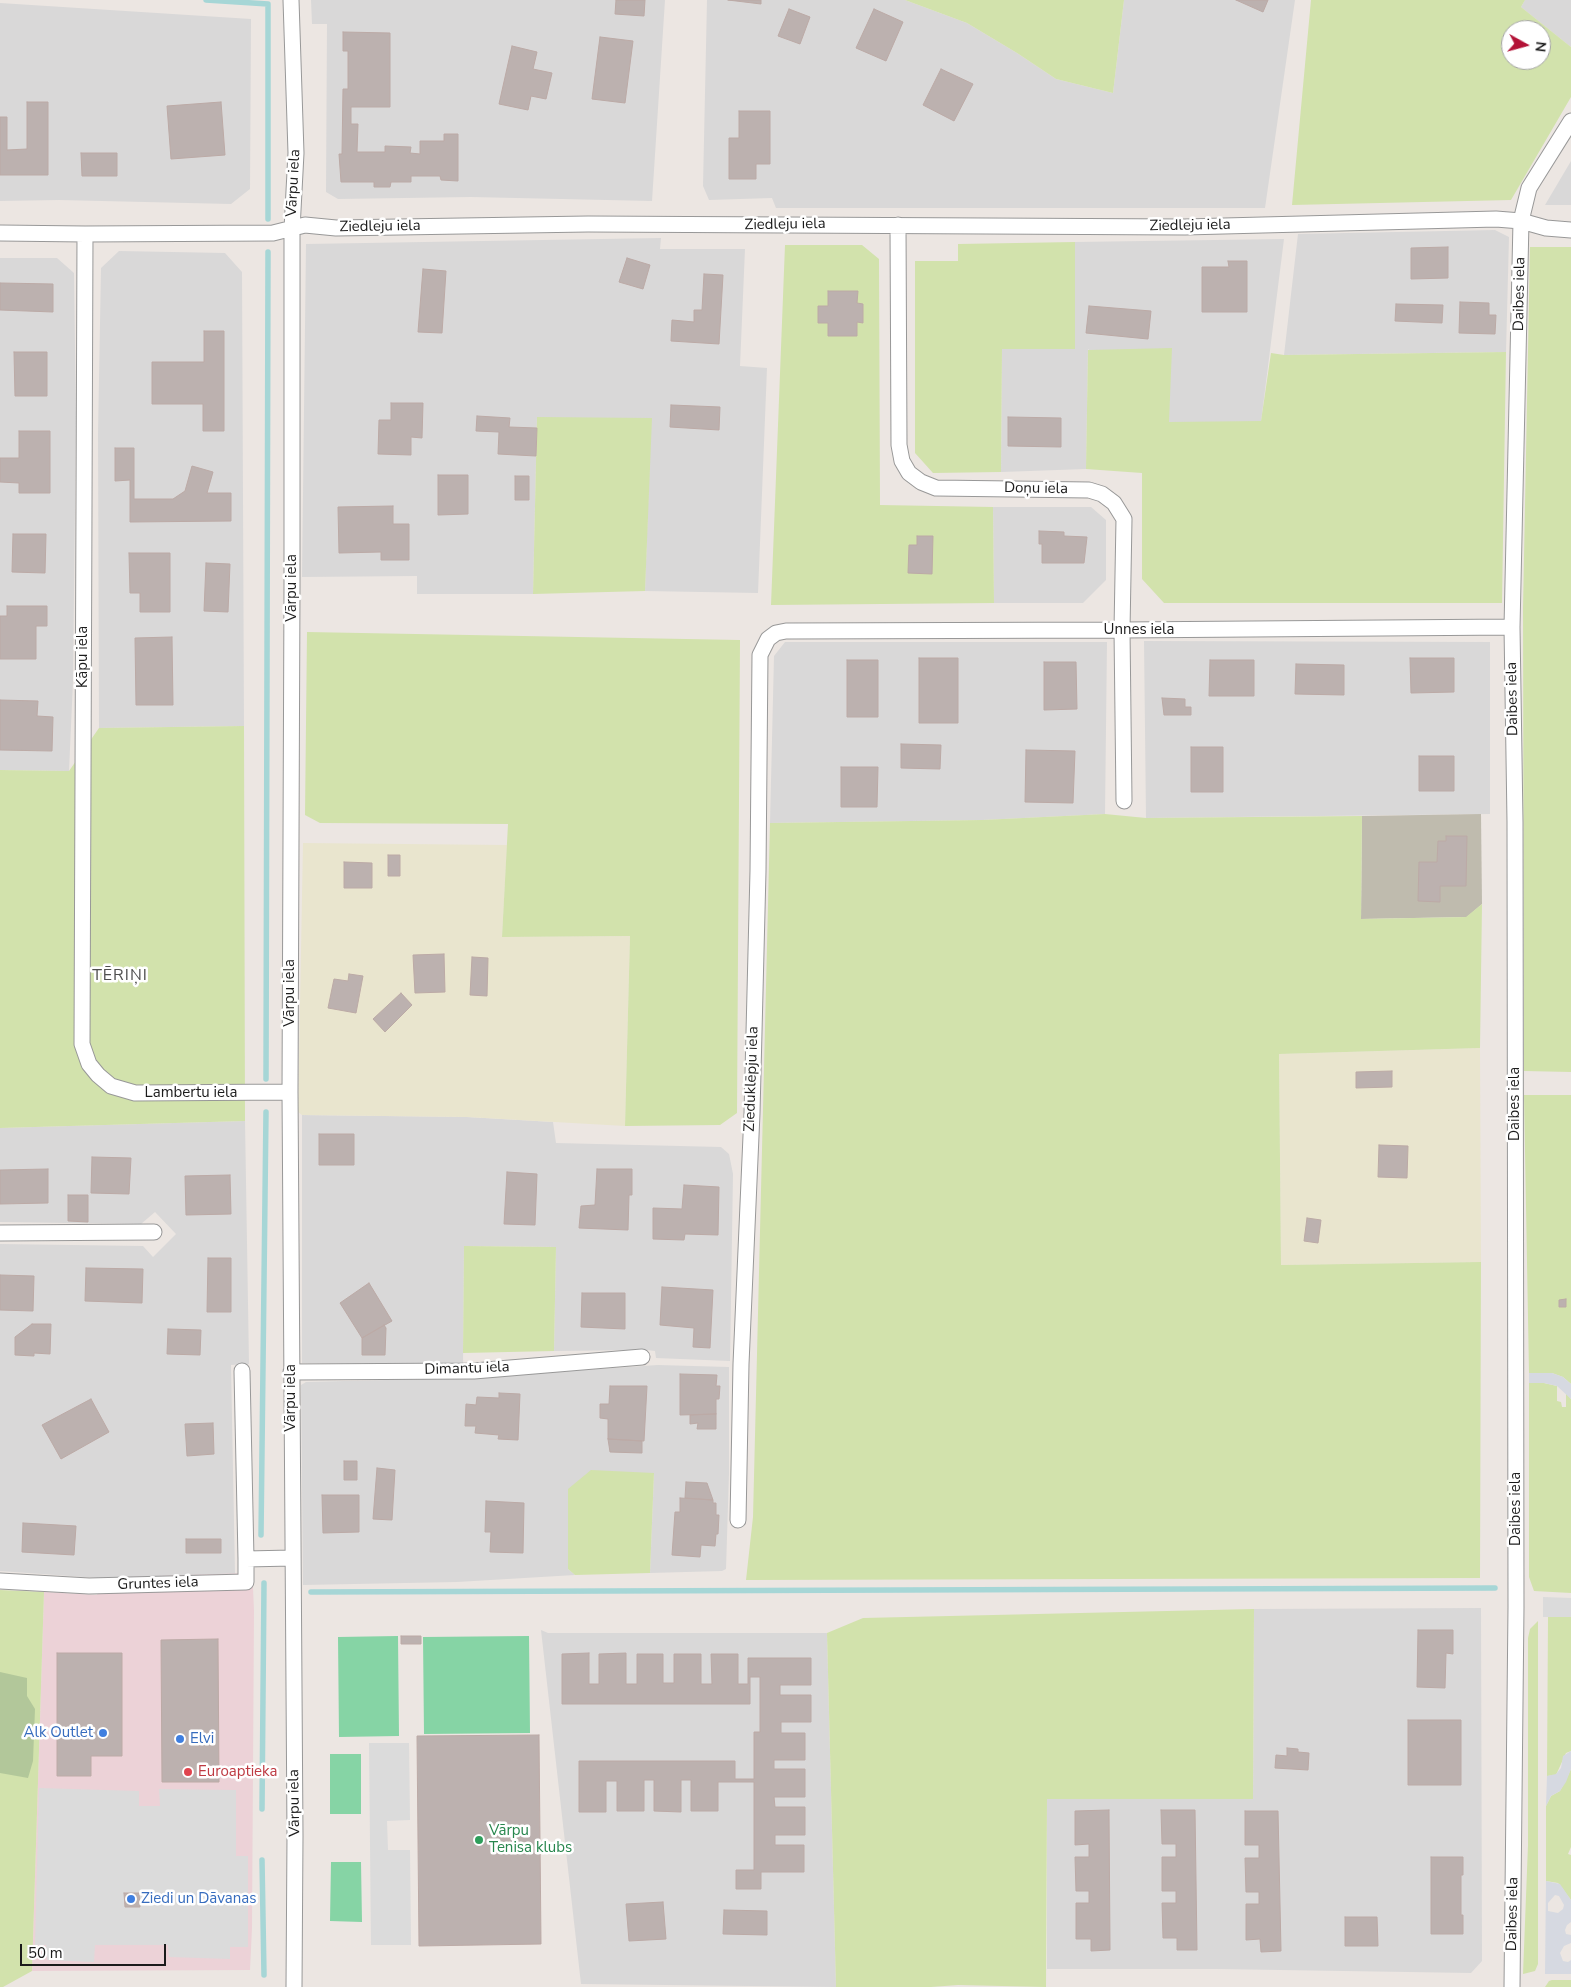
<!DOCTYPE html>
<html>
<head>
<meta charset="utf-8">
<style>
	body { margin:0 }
	#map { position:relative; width:1571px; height:1987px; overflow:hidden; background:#ece6e2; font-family:"Nunito Sans",sans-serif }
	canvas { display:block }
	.north { position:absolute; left:1501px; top:20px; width:50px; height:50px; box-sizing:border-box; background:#fff; border:1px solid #a4a4a4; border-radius:50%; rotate:97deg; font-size:14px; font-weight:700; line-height:20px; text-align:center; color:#1b1b1b }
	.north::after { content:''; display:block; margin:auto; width:18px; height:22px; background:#b31337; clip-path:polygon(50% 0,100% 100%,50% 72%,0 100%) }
	.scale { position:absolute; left:20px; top:1944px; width:146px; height:22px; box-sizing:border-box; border:2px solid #1b1b1b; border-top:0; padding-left:6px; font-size:15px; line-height:18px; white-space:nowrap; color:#1b1b1b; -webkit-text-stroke:4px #fff; paint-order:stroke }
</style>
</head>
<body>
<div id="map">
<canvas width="1571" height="1987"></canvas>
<div class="north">N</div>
<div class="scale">50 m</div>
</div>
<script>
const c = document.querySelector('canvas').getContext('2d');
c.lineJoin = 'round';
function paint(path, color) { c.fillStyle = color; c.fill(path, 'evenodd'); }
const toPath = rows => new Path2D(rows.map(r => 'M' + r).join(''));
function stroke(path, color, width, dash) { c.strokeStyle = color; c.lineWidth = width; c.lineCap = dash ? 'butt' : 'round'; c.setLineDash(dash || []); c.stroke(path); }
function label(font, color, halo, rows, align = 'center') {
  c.font = font + ' "Nunito Sans",sans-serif'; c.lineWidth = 5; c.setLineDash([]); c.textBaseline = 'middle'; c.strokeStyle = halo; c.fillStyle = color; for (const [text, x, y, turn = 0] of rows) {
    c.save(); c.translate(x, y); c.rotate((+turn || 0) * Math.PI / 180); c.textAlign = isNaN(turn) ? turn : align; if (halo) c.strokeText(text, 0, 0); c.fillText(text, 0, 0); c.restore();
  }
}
const residential = toPath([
	[311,0,665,0,652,201,471,197,338,199,326,192,327,24,312,24],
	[707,0,905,0,967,23,1017,53,1056,79,1113,93,1124,0,1295,0,1265,208,776,208,772,198,709,200,703,186],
	[1525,0,1571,0,1571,47,1521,7],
	[0,3,251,19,250,189,231,204,59,200,0,201],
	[1571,161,1571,205,1545,205],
	[1495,230,1509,237,1506,352,1284,355,1298,234],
	[661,238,660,249,745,249,740,366,767,368,758,593,645,591,651,418,537,418,533,594,417,594,417,576,302,577,306,244],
	[1284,239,1261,422,1169,422,1088,349,1086,469,1001,472,1002,349,1074,349,1075,242],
	[119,251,225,253,242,272,244,726,99,728,98,434,101,268],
	[0,258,57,258,74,273,76,418,73,681,69,771,0,770],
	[993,507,1091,507,1106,520,1106,580,1083,603,994,603],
	[1144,641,1490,642,1490,814,1146,818],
	[785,642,1107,642,1105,814,982,820,770,823,774,656],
	[302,1115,467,1117,553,1122,556,1143,721,1147,729,1154,733,1174,730,1361,656,1358,655,1351,647,1350,554,1351,556,1247,464,1246,463,1365,302,1363],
	[245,1121,249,1364,231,1365,235,1574,98,1578,0,1571,0,1244,143,1246,153,1257,176,1234,155,1212,141,1224,0,1222,0,1128],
	[658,1365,729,1367,729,1473,726,1569,722,1571,650,1573,654,1473,568,1569,575,1575,457,1582,303,1585,301,1385,306,1382,464,1378],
	[1481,1608,1482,1961,1471,1973,1217,1969,1047,1969,1047,1799,1253,1799,1254,1609],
	[541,1630,548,1633,827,1633,836,1987,581,1984]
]);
const commercial = toPath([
	[247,1573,253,1588,254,1611,252,1928,250,1970,32,1971,44,1592,97,1595,98,1578]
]);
const construction = toPath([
	[1481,814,1482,904,1467,917,1361,919,1362,816]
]);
const farmland = toPath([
	[303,843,507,845,502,937,630,936,625,1126,467,1117,302,1115,298,1112],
	[1480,1048,1481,1262,1281,1265,1279,1054]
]);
const grass = toPath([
	[905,0,1124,0,1113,93,1056,79,1017,53,967,23],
	[1311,0,1525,0,1521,7,1571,47,1571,97,1511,200,1292,205],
	[1511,30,1541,30,1541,60,1511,60],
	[1075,242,1075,349,1002,349,1001,472,933,473,915,453,915,261,958,261,958,244],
	[785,245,862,245,879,259,880,505,993,507,994,603,771,605],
	[1530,247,1571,247,1571,1072,1524,1071,1523,608],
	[1172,348,1169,422,1261,421,1271,353,1284,355,1506,352,1502,603,1164,603,1142,579,1142,473,1086,469,1088,350],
	[537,417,652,418,645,591,533,594],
	[307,632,740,640,737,1113,720,1125,625,1126,630,936,502,937,508,824,320,823,305,815],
	[244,726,245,1121,0,1128,0,770,69,771,99,728],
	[1105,814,1146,818,1362,816,1361,919,1466,917,1482,904,1480,1048,1279,1054,1281,1265,1481,1262,1480,1578,746,1580,753,1517,770,823,982,820],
	[1524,1095,1571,1095,1571,1384,1563,1377,1552,1373,1529,1373],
	[464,1246,556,1247,554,1351,463,1353],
	[1529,1383,1544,1383,1557,1386,1557,1401,1561,1402,1562,1407,1566,1407,1566,1393,1571,1399,1571,1593,1534,1591,1529,1577],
	[591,1470,654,1473,650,1573,575,1575,568,1569,568,1489],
	[0,1590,44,1592,32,1971,3,1987,0,1987],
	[1254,1609,1253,1799,1047,1799,1046,1987,958,1985,931,1987,836,1987,827,1633,863,1618],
	[1548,1617,1571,1617,1571,1751,1566,1753,1556,1775,1547,1776],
	[1538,1621,1538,1964,1535,1971,1523,1974,1528,1845,1528,1638,1530,1629],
	[1571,1769,1571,1847,1568,1854,1571,1855,1571,1900,1558,1883,1546,1881,1546,1806,1551,1796,1560,1791],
	[1552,1980,1571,1980,1571,1987,1545,1987,1549,1981]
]);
const forest = toPath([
	[0,1672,27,1678,27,1696,35,1709,33,1761,28,1778,0,1773]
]);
const pitch = toPath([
	[398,1636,399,1736,339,1737,338,1637],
	[529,1636,530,1733,424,1734,423,1637],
	[330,1754,361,1754,361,1814,330,1814],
	[331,1862,361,1862,362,1922,330,1921]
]);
const parking = toPath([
	[1543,1597,1571,1598,1571,1617,1543,1617],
	[369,1743,409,1743,410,1820,387,1821,388,1850,410,1850,411,1945,371,1945],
	[39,1788,139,1791,139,1806,160,1806,159,1789,236,1790,236,1856,248,1856,248,1947,230,1947,230,1959,169,1957,168,1945,95,1945,94,1962,47,1960,46,1945,35,1945]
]);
const plaza = toPath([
	[1529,1373,1552,1373,1563,1377,1571,1384,1571,1399,1557,1386,1544,1383,1529,1383],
	[1571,1751,1571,1769,1566,1782,1560,1791,1551,1796,1546,1806,1547,1776,1556,1774,1561,1768,1563,1756],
	[1546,1881,1560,1884,1571,1900,1571,1922,1567,1925,1565,1930,1566,1934,1571,1935,1571,1943,1564,1946,1560,1953,1563,1961,1568,1962,1571,1960,1571,1974,1545,1974],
	[1555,1895,1559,1896,1564,1905,1563,1909,1558,1913,1548,1911,1548,1903]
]);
const stream = toPath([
	[206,0,268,4,268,219],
	[266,1079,268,252],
	[261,1535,266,1112],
	[311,1592,1495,1588],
	[262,1809,264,1583],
	[262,1860,264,1975]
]);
const building = toPath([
	[616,0,645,0,644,16,615,14,616,0],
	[728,0,761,0,761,4,728,0],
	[1236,0,1268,0,1263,12,1236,0],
	[789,9,810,17,800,44,778,36,789,9],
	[874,9,903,22,886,61,856,48,874,9],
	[343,32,390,33,390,107,351,107,351,124,358,124,357,152,385,152,385,146,411,147,410,153,420,154,420,141,444,141,444,134,458,134,458,181,441,180,440,176,411,176,411,182,391,182,390,187,374,187,374,182,341,182,339,154,342,154,343,89,348,89,348,51,343,51,343,32],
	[600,37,633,41,625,103,592,99,600,37],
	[512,46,537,52,533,69,552,73,546,99,531,96,528,110,499,104,512,46],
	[941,69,973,84,954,121,923,105,941,69],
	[27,102,48,102,48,175,0,175,0,117,7,117,7,150,27,149,27,102],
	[221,102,225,155,171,159,167,106,221,102],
	[739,111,770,111,770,164,756,164,756,179,729,179,729,138,739,138,739,111],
	[81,153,117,153,117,176,82,176,81,153],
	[1448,247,1448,278,1411,279,1411,248,1448,247],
	[627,258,650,265,643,289,619,282,627,258],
	[1228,261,1247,261,1247,312,1202,312,1202,267,1229,267,1228,261],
	[423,269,446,271,442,333,418,332,423,269],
	[704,274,723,275,719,344,671,341,672,320,694,322,694,310,702,310,704,274],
	[0,283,53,284,53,312,0,310,0,283],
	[828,291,858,291,857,303,863,304,863,323,857,322,857,336,828,336,828,323,818,323,818,306,828,306,828,291],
	[1460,302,1489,303,1489,315,1496,315,1495,334,1459,333,1460,302],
	[1396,304,1443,305,1442,323,1395,321,1396,304],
	[1089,306,1151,311,1148,339,1086,333,1089,306],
	[204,331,224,331,224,431,203,431,203,404,152,404,152,362,204,362,204,331],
	[14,352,47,352,47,396,15,396,14,352],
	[391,403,423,403,422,438,411,437,411,455,378,454,379,420,391,420,391,403],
	[671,405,720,407,719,430,670,427,671,405],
	[477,416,510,418,509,427,537,428,536,456,498,454,499,432,476,431,477,416],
	[1008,417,1061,418,1061,447,1008,446,1008,417],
	[19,431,50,431,50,493,19,493,19,483,0,482,0,458,19,458,19,431],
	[115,448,134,448,134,499,173,499,185,491,192,466,213,472,207,493,231,493,231,521,130,522,130,480,115,481,115,448],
	[438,475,468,475,468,514,438,515,438,475],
	[515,476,529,476,529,500,515,500,515,476],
	[393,506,393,524,409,524,409,560,381,560,381,552,339,553,338,507,393,506],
	[1039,531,1064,532,1064,536,1087,537,1084,563,1042,563,1042,544,1039,544,1039,531],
	[13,534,46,534,45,573,12,572,13,534],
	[917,536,933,536,932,574,908,573,909,545,917,545,917,536],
	[129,553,170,553,170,612,140,612,140,593,130,593,129,553],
	[206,563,230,564,228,612,204,611,206,563],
	[7,606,47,606,47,626,36,626,36,659,0,659,0,616,7,616,7,606],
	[172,637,173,705,136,705,135,638,172,637],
	[919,658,958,658,958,723,919,723,919,658],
	[1410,658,1454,658,1454,692,1411,693,1410,658],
	[847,660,878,660,878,717,847,717,847,660],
	[1210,660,1254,660,1254,696,1209,696,1210,660],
	[1044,662,1076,662,1077,709,1044,710,1044,662],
	[1296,664,1344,665,1344,695,1295,694,1296,664],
	[1162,698,1185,699,1185,707,1191,707,1191,715,1164,715,1162,698],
	[0,700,38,701,37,716,53,717,52,751,0,750,0,700],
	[901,744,941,745,940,769,901,768,901,744],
	[1191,747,1223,747,1223,792,1191,792,1191,747],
	[1026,750,1075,751,1073,803,1025,802,1026,750],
	[1419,756,1454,756,1454,791,1419,791,1419,756],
	[841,767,878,767,877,807,841,807,841,767],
	[1446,836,1467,836,1466,886,1440,886,1440,902,1418,901,1419,862,1437,862,1438,841,1446,841,1446,836],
	[388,855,400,855,400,876,388,876,388,855],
	[344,862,372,863,372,888,344,888,344,862],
	[444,954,445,992,415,993,413,955,444,954],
	[472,957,488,958,487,996,470,995,472,957],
	[349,974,363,976,356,1013,328,1008,334,979,348,981,349,974],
	[401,993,412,1005,385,1032,373,1019,401,993],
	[1392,1071,1392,1087,1356,1088,1356,1072,1392,1071],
	[319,1134,354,1134,354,1165,319,1165,319,1134],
	[1379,1145,1408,1146,1407,1178,1378,1177,1379,1145],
	[92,1157,131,1158,129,1194,91,1193,92,1157],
	[48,1169,48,1203,0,1204,0,1170,48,1169],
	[597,1169,632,1169,632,1195,629,1195,628,1230,579,1228,581,1206,595,1205,597,1169],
	[507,1172,537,1174,535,1225,504,1224,507,1172],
	[230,1175,231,1214,186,1215,185,1176,230,1175],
	[684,1185,719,1187,718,1235,685,1234,684,1240,653,1239,653,1208,682,1209,684,1185],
	[68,1195,88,1195,88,1222,68,1221,68,1195],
	[1307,1218,1321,1220,1318,1243,1304,1241,1307,1218],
	[208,1258,231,1258,231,1312,207,1312,208,1258],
	[86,1268,143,1269,142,1303,85,1301,86,1268],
	[0,1275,34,1276,33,1311,0,1310,0,1275],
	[369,1283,392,1321,362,1338,340,1303,369,1283],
	[662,1287,713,1290,710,1348,693,1347,694,1328,660,1325,662,1287],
	[582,1293,625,1293,625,1329,581,1327,582,1293],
	[1566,1299,1566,1307,1559,1307,1559,1300,1566,1299],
	[32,1324,51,1324,50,1354,34,1353,34,1356,15,1355,15,1337,32,1324],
	[384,1325,386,1328,385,1355,362,1355,362,1338,384,1325],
	[168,1329,201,1330,200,1355,167,1354,168,1329],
	[680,1374,717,1375,716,1386,720,1386,719,1399,716,1399,716,1414,680,1415,680,1374],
	[610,1386,647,1386,644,1441,608,1439,608,1419,600,1418,600,1404,609,1404,610,1386],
	[499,1393,520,1394,518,1440,498,1439,499,1435,475,1433,476,1426,465,1426,466,1404,476,1405,477,1397,499,1398,499,1393],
	[91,1399,109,1432,61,1459,42,1425,91,1399],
	[716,1414,716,1429,697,1429,698,1423,690,1424,690,1415,716,1414],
	[213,1423,214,1454,187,1456,185,1424,213,1423],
	[608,1439,642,1441,642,1453,610,1452,608,1439],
	[344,1461,357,1461,357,1480,344,1480,344,1461],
	[377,1468,395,1470,392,1520,373,1519,377,1468],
	[686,1482,707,1483,713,1500,685,1498,686,1482],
	[322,1495,359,1495,359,1532,323,1533,322,1495],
	[680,1498,713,1500,713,1503,716,1503,716,1515,719,1515,718,1534,716,1534,715,1546,701,1545,700,1557,672,1555,675,1512,680,1512,680,1498],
	[486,1501,524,1503,523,1553,490,1552,491,1532,485,1532,486,1501],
	[23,1523,76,1526,74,1555,22,1552,23,1523],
	[186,1539,221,1539,221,1553,186,1553,186,1539],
	[1418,1630,1453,1630,1453,1654,1446,1653,1445,1688,1417,1687,1418,1630],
	[401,1636,421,1636,421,1644,401,1644,401,1636],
	[218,1639,219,1782,162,1782,161,1640,218,1639],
	[57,1653,122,1653,122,1756,91,1756,91,1776,57,1776,57,1653],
	[589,1653,589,1684,599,1684,599,1654,626,1653,626,1684,637,1684,637,1654,663,1654,663,1683,674,1683,674,1654,701,1654,701,1684,712,1684,711,1654,738,1654,738,1684,748,1684,748,1658,811,1658,811,1685,780,1685,780,1695,811,1695,811,1722,781,1722,781,1733,805,1733,805,1760,774,1760,774,1769,805,1769,805,1797,774,1797,775,1807,805,1807,805,1835,775,1835,775,1845,804,1845,804,1872,761,1872,761,1889,736,1889,736,1870,754,1870,754,1782,718,1782,718,1811,691,1811,691,1780,681,1780,681,1812,654,1811,654,1780,644,1780,644,1811,617,1811,617,1781,606,1781,606,1812,579,1812,579,1761,735,1761,735,1779,754,1779,754,1732,760,1732,760,1677,750,1677,750,1704,562,1704,562,1654,589,1653],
	[1408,1720,1461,1720,1461,1785,1408,1785,1408,1720],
	[539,1735,541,1944,419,1946,417,1736,539,1735],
	[1287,1748,1298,1749,1298,1752,1309,1753,1308,1770,1275,1768,1276,1755,1287,1756,1287,1748],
	[1109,1810,1110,1950,1091,1951,1091,1939,1076,1939,1076,1903,1089,1903,1089,1891,1076,1891,1075,1857,1089,1857,1089,1844,1075,1845,1075,1811,1109,1810],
	[1161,1810,1195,1810,1197,1950,1177,1950,1177,1938,1163,1938,1162,1903,1176,1903,1176,1891,1162,1891,1162,1857,1176,1857,1176,1844,1162,1844,1161,1810],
	[1245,1811,1278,1811,1281,1951,1261,1952,1260,1939,1246,1940,1246,1904,1259,1904,1259,1892,1246,1892,1245,1858,1259,1858,1259,1845,1245,1845,1245,1811],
	[1431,1857,1463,1857,1463,1875,1461,1875,1461,1915,1463,1915,1463,1934,1431,1934,1431,1857],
	[124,1893,139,1893,140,1907,125,1907,124,1893],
	[663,1902,666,1939,629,1941,626,1904,663,1902],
	[724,1910,767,1911,767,1935,723,1934,724,1910],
	[1345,1917,1377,1917,1378,1946,1345,1946,1345,1917]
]);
const minor = toPath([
	[291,0,296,153,292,229,292,585,290,1092,295,1836,294,1987],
	[898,225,899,445,902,461,909,473,921,482,936,488,1089,490,1102,494,1114,503,1124,519,1122,630,1124,801],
	[0,233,85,234,273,233,305,225,336,228,588,224,1185,227,1496,219,1521,221,1546,228,1571,230],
	[85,234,82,1044,89,1064,98,1075,111,1086,135,1093,290,1092],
	[0,1233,154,1232],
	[242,1371,246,1559],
	[291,1372,474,1371,642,1357],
	[738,1520,741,1364,752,1113,758,871,760,655,768,639,776,633,786,631,1122,630,1512,627],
	[0,1581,89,1586,246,1582,246,1559,292,1558],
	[1512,1987,1516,1607,1515,822,1512,627,1521,221,1529,188,1571,121]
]);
const markers = [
	[103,1733,5,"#3f7fe0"],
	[180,1739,5,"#3f7fe0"],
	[188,1772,5,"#e0444e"],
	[479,1840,5,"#2e9e5b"],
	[131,1899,5,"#3f7fe0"]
];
const streetNames = [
	["Vārpu iela",294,183,-87],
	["Ziedleju iela",785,225,-1],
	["Ziedleju iela",1190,226,-1],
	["Ziedleju iela",380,227,-1],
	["Daibes iela",1520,294,-89],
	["Doņu iela",1036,489,1],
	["Vārpu iela",292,588,-90],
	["Unnes iela",1139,630],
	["Kāpu iela",83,657,-90],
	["Daibes iela",1513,699,-91],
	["Vārpu iela",290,993,-90],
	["Zieduklēpju iela",752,1079,-88],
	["Lambertu iela",191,1093],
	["Daibes iela",1515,1104,-90],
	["Dimantu iela",467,1369,-2],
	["Vārpu iela",291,1398,-90],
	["Daibes iela",1516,1509,-90],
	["Gruntes iela",158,1584,-2],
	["Vārpu iela",295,1803,-91],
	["Daibes iela",1513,1914,-89]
];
const shopNames = [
	["Alk Outlet",93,1733,"right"],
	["Elvi",190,1739],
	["Ziedi un Dāvanas",141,1899]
];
const healthNames = [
	["Euroaptieka",198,1772]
];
const leisureNames = [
	["Vārpu",489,1831],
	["Tenisa klubs",489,1848]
];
const neighbourhoodNames = [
	["TĒRIŅI",120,976]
];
paint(residential, '#d9d8d8');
paint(commercial, '#ecd2d7');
paint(construction, '#bfbbae');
paint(farmland, '#e9e5ce');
paint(grass, '#d2e2ac');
paint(forest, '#b2c79a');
paint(pitch, '#86d4a5');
paint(parking, '#dbdbdb');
paint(plaza, '#d6d9e1');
stroke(stream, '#a6d6d6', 5.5);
paint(building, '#bcb1af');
stroke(building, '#bcaaa6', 1);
stroke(minor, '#989898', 17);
stroke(minor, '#fff', 15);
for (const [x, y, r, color] of markers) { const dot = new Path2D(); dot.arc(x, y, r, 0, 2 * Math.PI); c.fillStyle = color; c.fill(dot); stroke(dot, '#fff', 2); }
label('15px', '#1b1b1b', '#fff', streetNames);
label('15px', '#366cbe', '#fff', shopNames, 'left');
label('15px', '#be3a42', '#fff', healthNames, 'left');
label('15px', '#27864d', '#fff', leisureNames, 'left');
c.letterSpacing = '1px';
label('16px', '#4e4e4e', '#fff', neighbourhoodNames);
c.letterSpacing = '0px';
</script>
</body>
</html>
